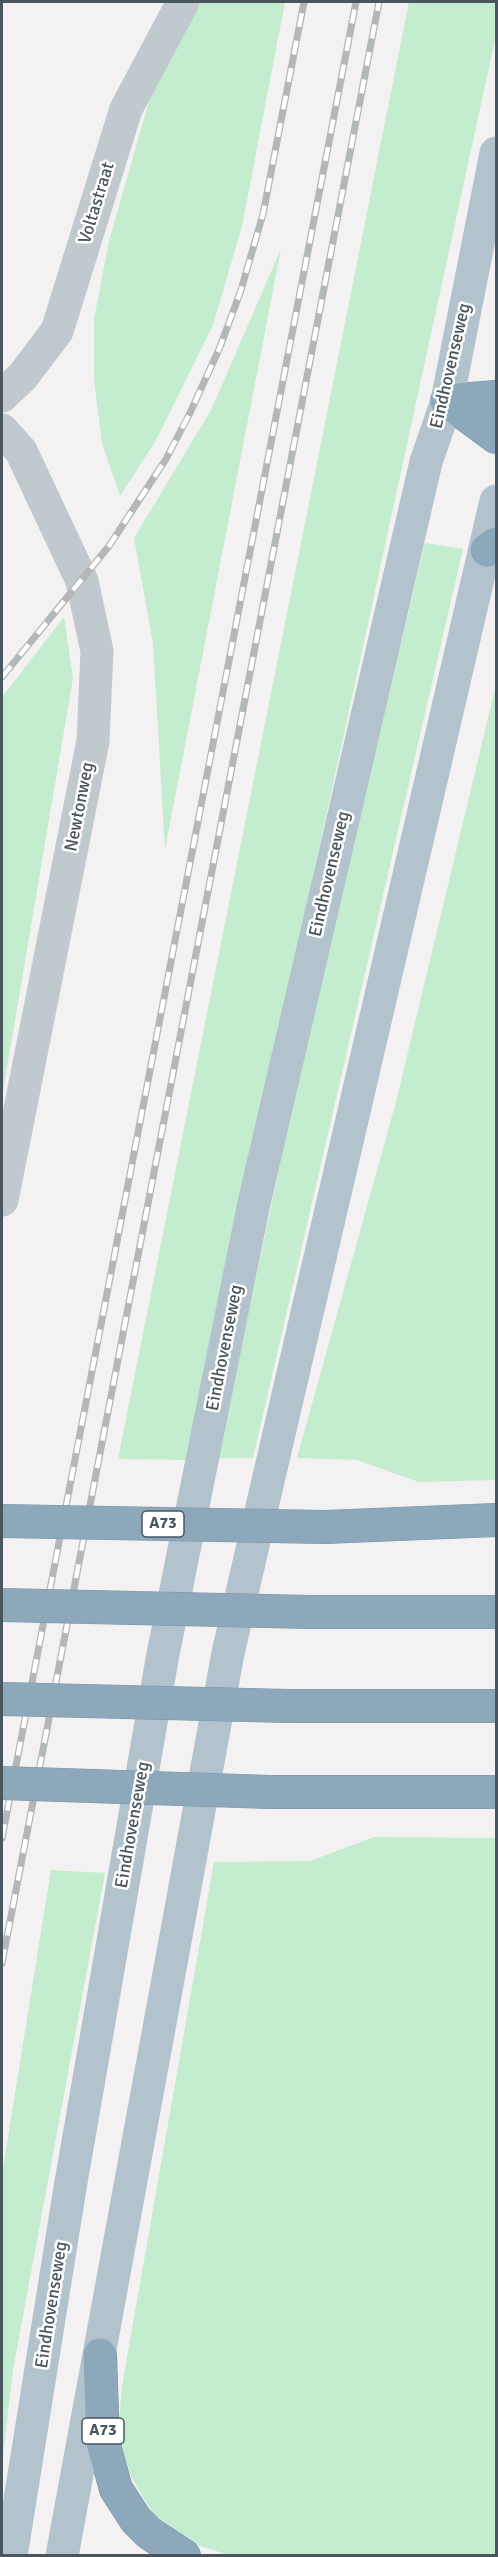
<!DOCTYPE html>
<html>
<head>
<meta charset="utf-8">
<style>
	body { margin:0 }
	#map { position:relative; width:498px; height:2557px; overflow:hidden; background:#f3f1f1; font-family:Signika,sans-serif }
	canvas { display:block }
	.frame { position:absolute; inset:0; border:3px solid #4a565d; pointer-events:none }
</style>
</head>
<body>
<div id="map">
<canvas width="498" height="2557"></canvas>
<div class="frame"></div>
</div>
<script>
const c = document.querySelector('canvas').getContext('2d');
c.lineJoin = 'round';
function paint(path, color) { c.fillStyle = color; c.fill(path, 'evenodd'); }
const toPath = rows => new Path2D(rows.map(r => 'M' + r).join(''));
function stroke(path, color, width, dash) { c.strokeStyle = color; c.lineWidth = width; c.lineCap = dash ? 'butt' : 'round'; c.setLineDash(dash || []); c.stroke(path); }
function label(font, color, halo, rows, align = 'center') {
  c.font = font + ' Signika,sans-serif'; c.lineWidth = 5; c.setLineDash([]); c.textBaseline = 'middle'; c.strokeStyle = halo; c.fillStyle = color; for (const [text, x, y, turn = 0] of rows) {
    c.save(); c.translate(x, y); c.rotate((+turn || 0) * Math.PI / 180); c.textAlign = isNaN(turn) ? turn : align; if (halo) c.strokeText(text, 0, 0); c.fillText(text, 0, 0); c.restore();
  }
}
const green = toPath([
	[198,2,285,2,242,226,213,325,155,442,120,496,102,443,94,380,94,319,109,241,150,98],
	[409,2,496,2,496,35,186,1460,118,1459],
	[281,249,165,849,153,643,134,538,211,410],
	[425,543,463,549,253,1458,218,1458,304,1050],
	[64,617,73,678,2,1097,2,697],
	[496,685,496,1480,419,1482,357,1460,297,1458,396,1102],
	[374,1837,496,1838,496,2555,229,2555,194,2544,154,2516,131,2476,118,2436,122,2386,214,1862,310,1861],
	[51,1870,105,1873,13,2370,2,2464,2,2174]
]);
const minor = toPath([
	[2,396,23,376,57,331,126,109,183,2],
	[2,430,21,451,82,581,97,651,93,741,2,1200]
]);
const major = toPath([
	[11,2556,70,2188,163,1654,254,1203,426,462,447,401,496,153],
	[62,2556,228,1653,496,501]
]);
const highway = toPath([
	[447,401,496,437],
	[447,401,496,397],
	[487,550,496,544],
	[325,1527,496,1520],
	[309,1612,496,1612],
	[288,1706,496,1706],
	[270,1792,496,1792],
	[100,2355,103,2442,116,2489,136,2520,149,2533,184,2556]
]);
const rail = toPath([
	[2,677,109,546,166,459,190,413,220,347,241,290,263,214,304,2],
	[2,1838,356,2],
	[2,1963,379,2]
]);
const highwayBridge = toPath([
	[2,1521,325,1527],
	[2,1605,309,1612],
	[2,1699,288,1706],
	[2,1783,270,1792]
]);
const shields = [
	[163,1524,42],
	[103,2431,42]
];
const shieldNames = [
	["A73",163,1524],
	["A73",103,2431]
];
const streetNames = [
	["Voltastraat",97,203,-73],
	["Eindhovenseweg",451,366,-77],
	["Newtonweg",80,807,-79],
	["Eindhovenseweg",330,874,-77],
	["Eindhovenseweg",225,1348,-79],
	["Eindhovenseweg",133,1825,-80],
	["Eindhovenseweg",52,2305,-81]
];
paint(green, '#c4eccf');
stroke(highway, '#7894a7', 34);
stroke(minor, '#c0c9ce', 33);
stroke(major, '#b3c3cd', 33);
stroke(highway, '#8da8bb', 33);
stroke(rail, '#b4b7ba', 7);
stroke(rail, '#fff', 4.5, [14]);
stroke(highwayBridge, '#7894a7', 34, []);
stroke(highwayBridge, '#8da8bb', 33);
for (const [x, y, w] of shields) { const box = new Path2D(); box.roundRect(x - w / 2, y - 13, w, 26, 4.5); c.fillStyle = '#fff'; c.fill(box); stroke(box, '#4a565d', 1.5); }
label('bold 16px', '#4a565d', null, shieldNames);
label('18px', '#4a565d', '#fff', streetNames);
</script>
</body>
</html>
